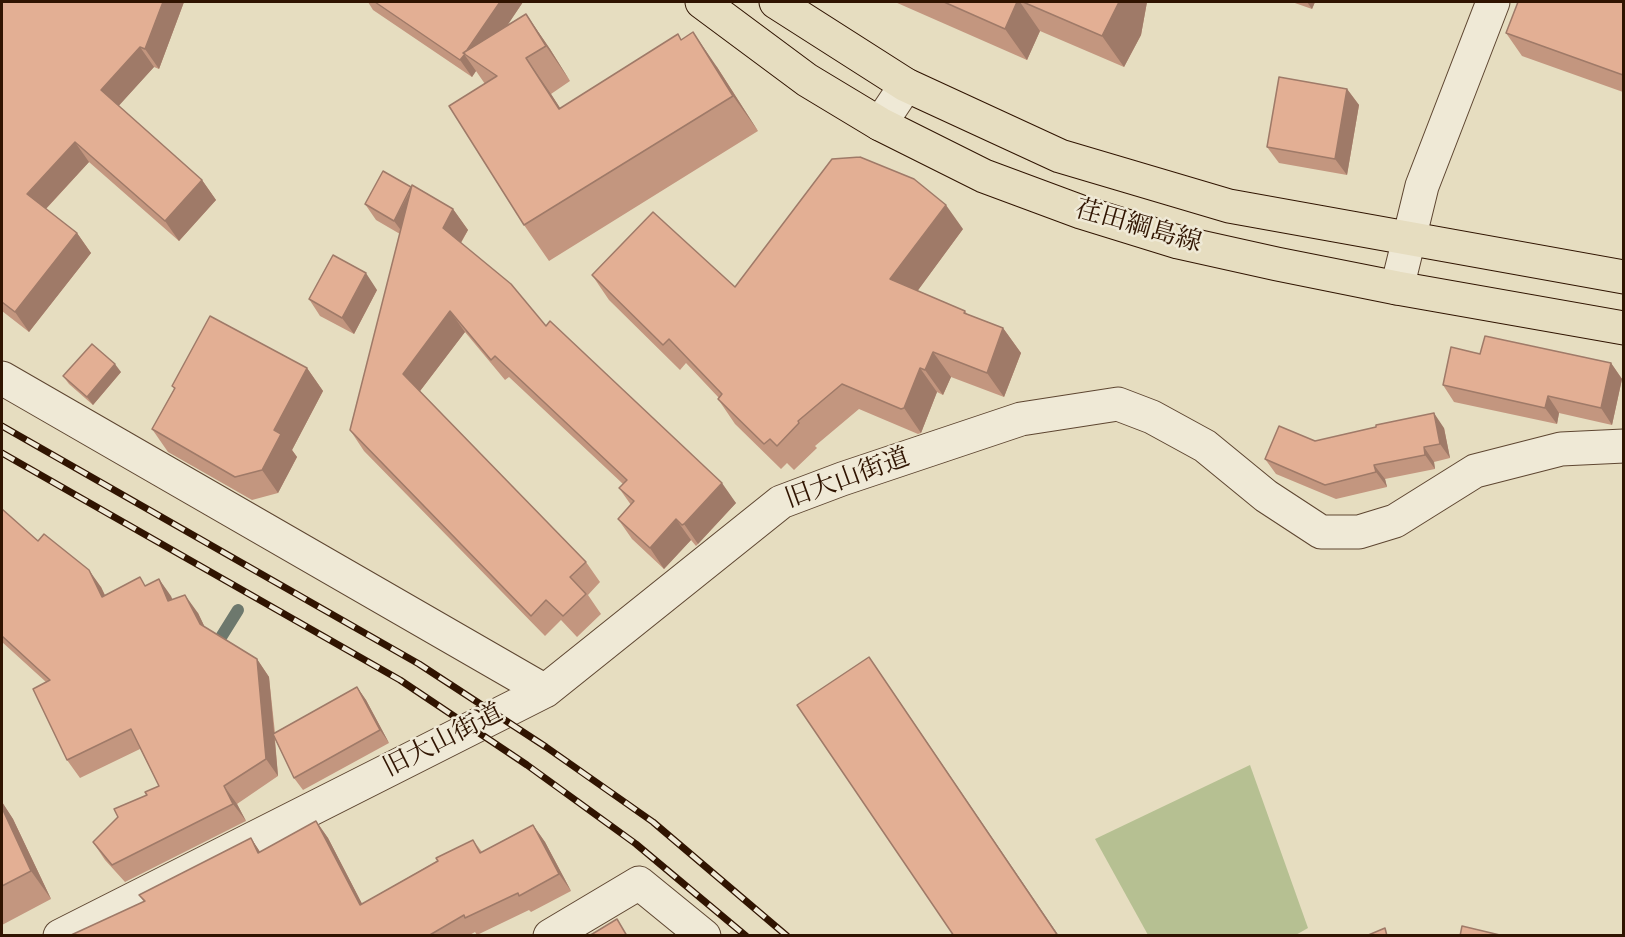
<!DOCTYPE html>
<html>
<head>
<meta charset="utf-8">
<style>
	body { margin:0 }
	#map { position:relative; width:1625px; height:937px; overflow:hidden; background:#e6ddc0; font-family:"IM FELL Double Pica",serif }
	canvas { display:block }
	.frame { position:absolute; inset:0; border:3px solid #301401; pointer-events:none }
</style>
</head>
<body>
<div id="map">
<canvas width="1625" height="937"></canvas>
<div class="frame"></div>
</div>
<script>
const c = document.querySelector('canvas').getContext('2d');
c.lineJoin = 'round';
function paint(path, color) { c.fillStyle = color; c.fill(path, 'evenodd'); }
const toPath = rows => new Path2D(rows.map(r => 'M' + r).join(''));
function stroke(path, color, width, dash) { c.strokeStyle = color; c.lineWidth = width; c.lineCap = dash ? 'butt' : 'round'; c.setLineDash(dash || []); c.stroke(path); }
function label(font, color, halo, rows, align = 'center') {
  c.font = font + ' "IM FELL Double Pica","Noto Serif JP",serif'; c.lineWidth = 5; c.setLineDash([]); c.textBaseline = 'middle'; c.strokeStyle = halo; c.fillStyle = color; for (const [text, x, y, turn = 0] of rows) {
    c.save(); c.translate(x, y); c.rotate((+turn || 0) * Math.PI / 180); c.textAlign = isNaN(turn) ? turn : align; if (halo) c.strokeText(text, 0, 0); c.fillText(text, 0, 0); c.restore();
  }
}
const green = toPath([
	[1250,765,1308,928,1294,936,1148,935,1095,839]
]);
const stream = toPath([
	[213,650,238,610]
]);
const minor = toPath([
	[880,124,906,85],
	[1397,288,1422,186,1493,2],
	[2,378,545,691],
	[60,936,545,691,781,502,842,479,1021,419,1118,404,1152,417,1205,446,1266,496,1321,532,1359,532,1395,521,1475,471,1561,449,1624,446],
	[550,936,639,883,704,936]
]);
const major = toPath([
	[702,2,807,80,880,124,984,176,1081,212,1178,242,1277,264,1397,288,1624,328],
	[776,2,906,85,1060,156,1229,206,1624,277]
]);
const rail = toPath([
	[2,426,419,664,546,747,653,822,787,936],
	[2,453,400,680,527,765,636,844,746,936]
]);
const wall = toPath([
	[2,2,184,2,159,69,154,67,118,106,202,180,216,200,179,241,89,162,46,209,77,233,91,253,29,332,2,311],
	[368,2,523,2,507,25,526,14,550,49,570,81,551,94,560,108,681,40,717,67,758,131,549,261,524,225,485,84,476,71,472,77,373,10],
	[895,2,1147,2,1141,35,1124,67,1040,31,1027,60],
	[1292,2,1315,2,1312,9],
	[1623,2,1623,92,1522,56,1506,33],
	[1347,89,1359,105,1347,175,1279,163,1267,147],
	[411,187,453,209,468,230,461,243,546,326,736,503,698,544,696,546,691,540,664,569,632,539,618,519,631,505,619,488,623,484,509,377,505,380,465,332,420,391,586,562,600,582,588,595,601,614,577,637,561,620,545,636,364,451,350,430,400,234,376,220,365,204],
	[963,229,917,291,965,311,968,315,1003,328,1021,353,1004,397,951,377,943,395,937,392,921,433,918,434,859,409,815,446,817,448,794,470,787,463,781,469,735,424,718,399,719,398,686,363,680,370,609,300,592,275,735,287],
	[377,290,354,334,320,316,309,299],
	[1480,354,1611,363,1622,379,1612,425,1559,413,1557,424,1454,402,1443,385],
	[307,368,323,391,292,450,297,457,278,493,252,500,168,452,152,429,174,389,172,386],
	[121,372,93,405,69,384,63,376],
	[1444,428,1450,458,1434,462,1435,469,1385,479,1387,487,1336,499,1276,474,1265,459,1315,441],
	[2,509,38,541,101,587,105,595,146,586,159,579,172,600,198,613,205,628,257,659,269,677,275,733,357,687,366,700,389,743,303,790,294,778,275,739,278,776,237,804,246,821,125,882,105,860,93,842,147,795,159,786,140,749,80,778,67,760,46,682,2,642],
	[2,802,13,819,51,899,2,925],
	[316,821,328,838,362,904,473,840,482,852,533,825,545,842,571,891,531,912,529,910,477,935,475,932,468,936,69,936,144,902,139,895,251,838,260,852]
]);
const shadedWall = toPath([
	[163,2,184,2,159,69,145,49],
	[500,2,523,2,481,65,465,54],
	[1017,2,1020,2,1040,31,1027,60,1005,29],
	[1119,2,1147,2,1141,35,1124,67,1102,36],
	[1307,2,1315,2,1312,9],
	[526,14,550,49,570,81,546,46],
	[693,32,717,67,758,131,733,96],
	[140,47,154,67,115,110,101,90],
	[464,54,476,71,472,77,460,60],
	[526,58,551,94,584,145,559,109],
	[1347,89,1359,105,1347,175,1335,159],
	[75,142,89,162,41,214,27,194],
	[202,180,216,200,179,241,165,221],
	[412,188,406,237,394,221],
	[946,205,963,229,908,304,890,279],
	[453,209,468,230,457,249,443,228],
	[77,233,91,253,29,332,15,312],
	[366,273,377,290,354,334,342,318],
	[450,311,465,332,417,395,403,374],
	[1003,328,1021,353,1004,397,987,373],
	[933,352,951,377,943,395,925,370],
	[1611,363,1622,379,1612,425,1601,408],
	[115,364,121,372,93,405,87,397],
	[307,368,323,391,292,450,297,457,278,493,262,470,274,430],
	[920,368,937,392,921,433,904,408],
	[1548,396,1559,413,1557,424,1545,408],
	[1434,413,1444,428,1450,458,1440,444],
	[1424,447,1434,462,1435,469,1425,455],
	[1374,465,1385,479,1387,487,1376,472],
	[722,483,736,503,698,544,684,524],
	[676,519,691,540,664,569,650,548],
	[89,570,101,587,114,615,102,597],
	[159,579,171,596,181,619,168,601],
	[185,595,198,613,212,642,200,624],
	[869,657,893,692,1059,936,1058,936],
	[257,659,269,677,278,776,266,759],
	[357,687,366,700,389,743,380,730],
	[224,786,237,804,246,821,233,804],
	[2,802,13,819,51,899,31,871,2,808],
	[316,821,328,838,371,921,360,905],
	[533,825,545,842,571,891,559,874],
	[251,838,262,855,258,853]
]);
const building = toPath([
	[2,2,163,2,145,49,140,47,101,90,202,180,165,221,75,142,27,194,77,233,15,312,2,302,2,2],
	[375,2,500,2,467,50,463,53,465,54,460,60,375,2],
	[944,2,1017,2,1005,29,944,2],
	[1023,2,1119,2,1102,36,1023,2],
	[1518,2,1623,2,1623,75,1506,33,1518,2],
	[526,14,546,46,526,58,559,109,678,34,681,40,693,32,733,96,524,225,449,106,497,76,463,53,526,14],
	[1279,77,1347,89,1335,159,1267,147,1279,77],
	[860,157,914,179,946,205,890,279,965,311,964,313,1003,328,987,373,933,352,925,370,920,368,904,408,901,409,842,384,798,421,799,423,777,446,770,439,764,444,718,399,722,394,669,339,663,345,592,275,653,212,735,287,832,159,860,157],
	[383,171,411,187,394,221,365,204,383,171],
	[412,185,453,209,443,228,511,284,546,326,550,321,722,483,684,524,682,525,676,519,650,548,618,519,634,501,619,488,627,480,495,356,491,360,450,311,403,374,586,562,570,577,586,594,563,616,546,600,531,616,350,430,412,185],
	[333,255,366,273,342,318,309,299,333,255],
	[210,316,307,368,274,430,281,434,262,470,235,477,152,429,175,388,172,386,210,316],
	[1485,336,1611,363,1601,408,1548,396,1545,408,1443,385,1451,347,1480,354,1485,336],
	[92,344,115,364,87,397,63,376,92,344],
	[1434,413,1440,444,1424,447,1425,455,1374,465,1376,472,1325,485,1265,459,1279,426,1315,441,1376,427,1376,425,1434,413],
	[2,509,38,541,44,534,89,570,102,597,140,577,145,586,159,579,168,601,185,595,200,624,257,659,266,759,224,786,233,804,112,865,93,842,118,817,114,809,147,795,145,792,159,786,131,729,67,760,33,689,50,680,2,636,2,509],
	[869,657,1058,936,954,936,797,705,869,657],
	[357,687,380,730,294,778,273,734,357,687],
	[2,808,31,871,2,886,2,808],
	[316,821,360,905,438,861,436,858,473,840,480,853,533,825,559,874,519,896,518,893,465,918,464,915,428,936,69,936,145,901,139,895,251,838,258,853,316,821],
	[617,919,627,936,589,936,617,919],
	[1462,926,1504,936,1460,936,1462,926],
	[1385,928,1387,936,1366,936,1385,928]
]);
const streetNames = [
	["荏田綱島線",1138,228,16],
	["旧大山街道",848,480,-20],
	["旧大山街道",444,742,-27]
];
paint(green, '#b6c092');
stroke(stream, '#6d786d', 12);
stroke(minor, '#5e4631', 35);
stroke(major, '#301401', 35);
stroke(minor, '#efe9d6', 33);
stroke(major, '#e6ddc0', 33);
stroke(rail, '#301401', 7);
stroke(rail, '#efe9d6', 4.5, [14]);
paint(wall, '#c3967f');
paint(shadedWall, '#9f7a68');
paint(building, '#e3af94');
stroke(building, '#9f7a68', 1.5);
label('26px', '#301401', '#efe9d6', streetNames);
</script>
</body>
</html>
